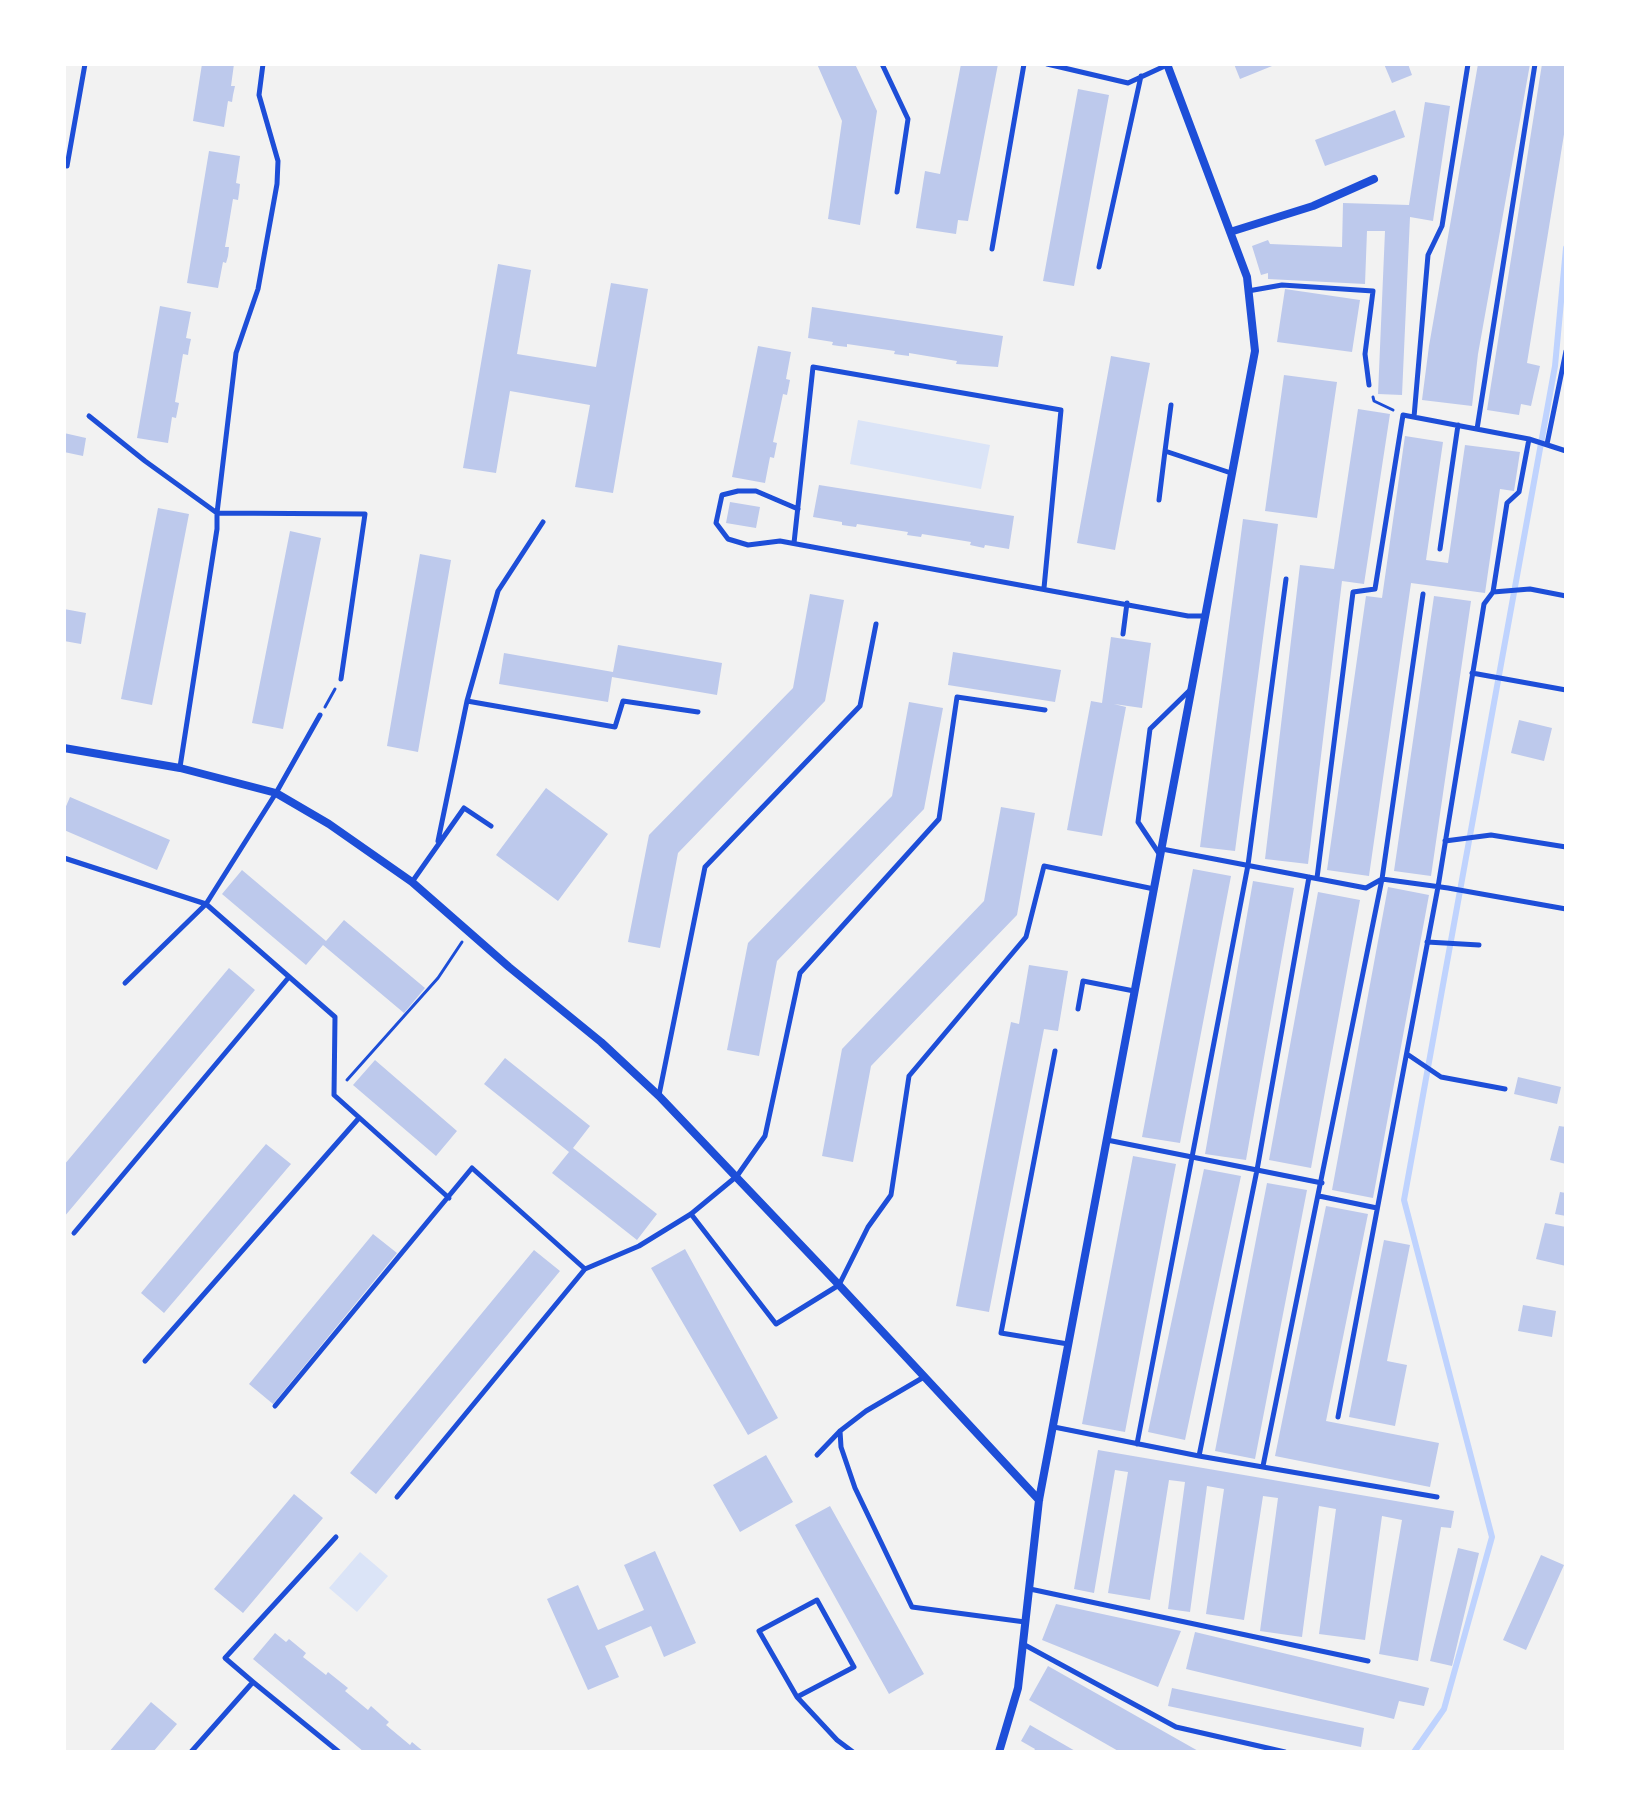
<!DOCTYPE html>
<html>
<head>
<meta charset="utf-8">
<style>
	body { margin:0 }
	#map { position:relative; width:1630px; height:1816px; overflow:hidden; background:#f2f2f2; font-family:"IBM Plex Sans",sans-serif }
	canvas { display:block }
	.frame { position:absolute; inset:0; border:66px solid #fff; pointer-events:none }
</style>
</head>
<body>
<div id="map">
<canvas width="1630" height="1816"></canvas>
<div class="frame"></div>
</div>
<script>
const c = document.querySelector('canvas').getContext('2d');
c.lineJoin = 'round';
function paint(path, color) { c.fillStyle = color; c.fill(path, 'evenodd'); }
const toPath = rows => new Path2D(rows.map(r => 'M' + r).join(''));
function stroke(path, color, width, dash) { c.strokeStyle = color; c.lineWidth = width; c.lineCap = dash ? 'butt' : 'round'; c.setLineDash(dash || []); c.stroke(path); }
const green = toPath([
	[858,420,990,445,981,489,850,464],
	[360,1552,388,1576,357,1612,329,1588]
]);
const stream = toPath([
	[1414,1752,1444,1709,1492,1537,1404,1200,1555,366,1566,248]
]);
const building = toPath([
	[202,64,234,64,231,86,235,86,233,95,232,102,228,101,224,127,193,121],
	[817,64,855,64,877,111,860,225,828,219,842,121],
	[961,64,998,64,968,221,958,220,956,234,916,228,925,171,940,174],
	[1234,64,1277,64,1240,79],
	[1384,64,1408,64,1412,75,1392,83],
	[1478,64,1530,64,1478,354,1472,406,1422,400,1429,346],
	[1542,64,1566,64,1566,122,1527,363,1540,366,1531,406,1521,404,1519,415,1487,410],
	[1078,89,1109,95,1074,286,1043,281],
	[1425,102,1450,106,1433,221,1410,217,1402,395,1378,394,1385,231,1367,231,1365,284,1268,279,1268,273,1261,275,1252,246,1268,240,1270,244,1342,247,1343,203,1409,205],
	[1395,110,1405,137,1325,166,1315,140],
	[209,151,240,156,236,183,240,184,239,193,238,200,233,199,225,247,229,247,228,256,226,263,223,262,218,288,187,283],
	[498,264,531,270,517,354,596,367,611,283,648,289,613,493,575,487,590,405,510,391,496,473,463,468],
	[1285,289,1360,300,1352,352,1277,342],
	[160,306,191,312,186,338,191,339,189,348,188,355,183,354,175,402,179,403,176,418,172,417,168,443,137,438],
	[812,307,1003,336,998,367,956,364,957,361,909,353,909,356,894,354,895,351,847,344,847,347,839,346,832,345,833,342,808,338],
	[758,346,791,352,786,379,790,380,787,395,783,394,773,442,777,443,774,458,770,457,765,483,732,477],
	[1111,356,1150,363,1115,550,1077,543],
	[1284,375,1337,382,1317,518,1265,511],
	[1358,409,1390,414,1364,584,1342,581,1308,864,1265,859,1300,565,1334,569],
	[64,433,86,438,83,456,64,452],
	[1405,436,1443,442,1426,560,1448,563,1465,445,1520,452,1514,491,1500,489,1485,593,1411,583,1369,876,1327,870,1366,596,1382,598],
	[819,485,1014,516,1009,549,985,545,984,548,970,545,971,542,922,534,921,537,907,535,908,532,857,524,856,527,842,525,842,522,813,517],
	[730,502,760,507,756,528,726,523],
	[158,508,189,514,152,705,121,699],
	[1243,519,1278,524,1235,851,1200,847],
	[290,531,321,538,283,729,252,723],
	[420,554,451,560,418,752,387,746],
	[810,594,844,600,825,701,678,853,660,948,628,942,649,835,793,688],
	[1434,596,1471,601,1431,876,1394,871],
	[64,609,86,613,81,644,64,641],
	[1111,637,1151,643,1142,708,1114,704,1126,707,1102,836,1067,830,1091,701,1102,703],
	[618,645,722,663,717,695,612,677,608,702,499,684,504,653,613,672],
	[953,652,1061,670,1055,702,948,685],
	[909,702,943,708,924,809,777,961,759,1056,727,1050,748,943,892,796],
	[1519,720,1552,728,1544,761,1511,753],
	[546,788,608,834,558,901,496,855],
	[70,797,170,840,157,870,64,830,64,811],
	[1001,807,1035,813,1017,915,871,1066,853,1162,822,1156,842,1049,984,901],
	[1193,869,1231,876,1180,1143,1142,1137],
	[242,870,326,941,344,920,425,988,404,1013,323,945,306,965,222,894],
	[1253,881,1294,888,1246,1160,1205,1154],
	[1388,887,1429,895,1373,1198,1332,1190],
	[1318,892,1360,900,1311,1168,1269,1160],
	[1029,965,1068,971,1058,1031,1044,1029,989,1312,956,1306,1011,1022,1019,1024],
	[229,968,255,990,64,1217,64,1165],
	[505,1058,590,1126,573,1148,657,1214,637,1240,552,1173,569,1152,484,1084],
	[375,1060,457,1131,436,1156,353,1085],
	[1518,1077,1561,1087,1557,1104,1514,1094],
	[1559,1126,1566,1127,1566,1164,1550,1160],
	[266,1144,291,1164,164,1313,141,1293],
	[1133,1156,1176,1164,1125,1432,1082,1424],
	[1204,1169,1241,1176,1185,1440,1148,1432],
	[1267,1183,1307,1190,1255,1459,1215,1451],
	[1560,1192,1566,1193,1566,1216,1555,1214],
	[1326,1206,1368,1214,1326,1421,1439,1443,1430,1487,1275,1456],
	[1545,1223,1566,1227,1566,1266,1536,1259],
	[373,1234,397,1253,273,1404,249,1384],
	[1384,1240,1410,1245,1387,1361,1407,1365,1395,1426,1349,1417],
	[685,1249,778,1418,748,1435,651,1268],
	[534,1250,560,1271,376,1494,350,1473],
	[1523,1305,1556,1311,1552,1337,1518,1331],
	[1098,1450,1454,1511,1451,1528,1441,1527,1418,1661,1379,1654,1402,1520,1382,1516,1365,1640,1319,1634,1336,1509,1319,1506,1302,1637,1260,1631,1278,1498,1263,1496,1244,1620,1206,1614,1224,1489,1207,1486,1190,1612,1168,1609,1185,1482,1169,1480,1150,1600,1108,1593,1128,1472,1115,1470,1094,1593,1074,1589],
	[766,1455,793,1502,740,1532,713,1485],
	[294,1494,323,1518,243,1613,214,1589],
	[830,1506,924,1674,889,1694,795,1525],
	[1458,1548,1479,1553,1452,1666,1430,1661],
	[655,1551,696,1643,664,1657,651,1626,605,1646,619,1677,588,1690,547,1599,578,1585,598,1630,644,1610,624,1565],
	[1541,1555,1564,1565,1526,1650,1503,1640],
	[1056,1604,1181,1631,1158,1687,1042,1640],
	[1195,1632,1429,1688,1424,1706,1399,1701,1394,1719,1186,1669],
	[275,1633,286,1642,289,1639,306,1653,303,1657,326,1675,328,1672,348,1688,345,1691,368,1710,371,1706,389,1722,386,1725,410,1745,412,1742,424,1752,364,1752,253,1659],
	[1048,1666,1200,1752,1120,1752,1029,1700],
	[1172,1688,1364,1728,1361,1747,1168,1706],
	[151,1702,177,1724,153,1752,109,1752],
	[1030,1725,1077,1752,1033,1752,1035,1749,1021,1741]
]);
const path = toPath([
	[1373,397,1374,401,1393,410],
	[325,707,335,689],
	[347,1080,438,978,462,942]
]);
const service = toPath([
	[882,64,908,119,897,192],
	[1047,64,1128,83,1167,65],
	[67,166,85,64],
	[992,249,1024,64],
	[1099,267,1141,76],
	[1248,291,1282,285,1373,291,1365,354,1369,385],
	[89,416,145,461,217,513,365,514,341,679],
	[1414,417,1428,255,1442,226,1468,64],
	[1477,429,1535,64],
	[1547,444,1566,351],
	[1165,451,1171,405],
	[1159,500,1165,451,1231,473],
	[798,509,756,491,738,491,722,495,716,523,728,539,748,545,780,541,1188,616,1203,616],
	[794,543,813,367,1061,410,1044,588],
	[1440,549,1458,425],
	[1493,592,1530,589,1566,596],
	[1123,634,1127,603],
	[1472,673,1566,690],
	[467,701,615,727,623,701,698,712],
	[320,715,276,793,206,904,335,1017,334,1095,449,1198],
	[180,767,217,529,217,513,236,353,258,289,277,184,278,161,259,95,263,64],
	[438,841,467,701,498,591,543,522],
	[1445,841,1491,835,1566,847],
	[1162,849,1366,888,1382,879,1448,888,1566,909],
	[1160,855,1138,822,1150,729,1190,690],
	[64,858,206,904,125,983],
	[1317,878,1353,592,1375,589,1403,415,1529,439,1566,451],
	[412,882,464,808,491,826],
	[1427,942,1479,945],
	[1078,1009,1083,981,1134,991],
	[1055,1051,1001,1333,1068,1344],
	[1407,1054,1441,1077,1505,1089],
	[659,1095,705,867,860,706,876,624],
	[1107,1140,1322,1183],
	[1319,1196,1377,1208],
	[691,1214,776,1324,839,1285,868,1227,891,1195,909,1076,1026,937,1044,866,1154,889],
	[74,1233,289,977],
	[145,1361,359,1118],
	[275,1406,472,1168,585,1269,639,1246,691,1214,737,1176,765,1136,800,973,939,819,957,697,1045,710],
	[1338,1417,1438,887,1484,604,1493,592,1507,503,1519,492,1529,439],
	[1054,1427,1199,1456,1437,1497],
	[840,1431,841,1447,855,1488,912,1607,1025,1622],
	[1137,1444,1248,865,1286,579],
	[817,1455,840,1431,866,1411,924,1377],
	[1199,1456,1257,1170,1309,877],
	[1263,1466,1382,879,1423,594],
	[397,1497,585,1269],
	[1030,1589,1368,1661],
	[1023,1644,1176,1727,1285,1752],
	[253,1682,225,1658,336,1537],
	[797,1697,854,1667,817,1600,759,1631,797,1697,837,1740,853,1752],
	[191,1752,253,1682,339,1752]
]);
const minor = toPath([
	[1230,232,1313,206,1374,179],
	[64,748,180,768,276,793,329,824,412,882,509,967,601,1042,659,1096,839,1285,1039,1500],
	[999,1752,1018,1688,1039,1500,1255,351,1247,277,1167,64]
]);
paint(green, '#dbe4f7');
stroke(stream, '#bfd3fe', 6);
paint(building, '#bdc9ec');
stroke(path, '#1d4ed8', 3);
stroke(service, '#1d4ed8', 5);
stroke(minor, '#1d4ed8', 8);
</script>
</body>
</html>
